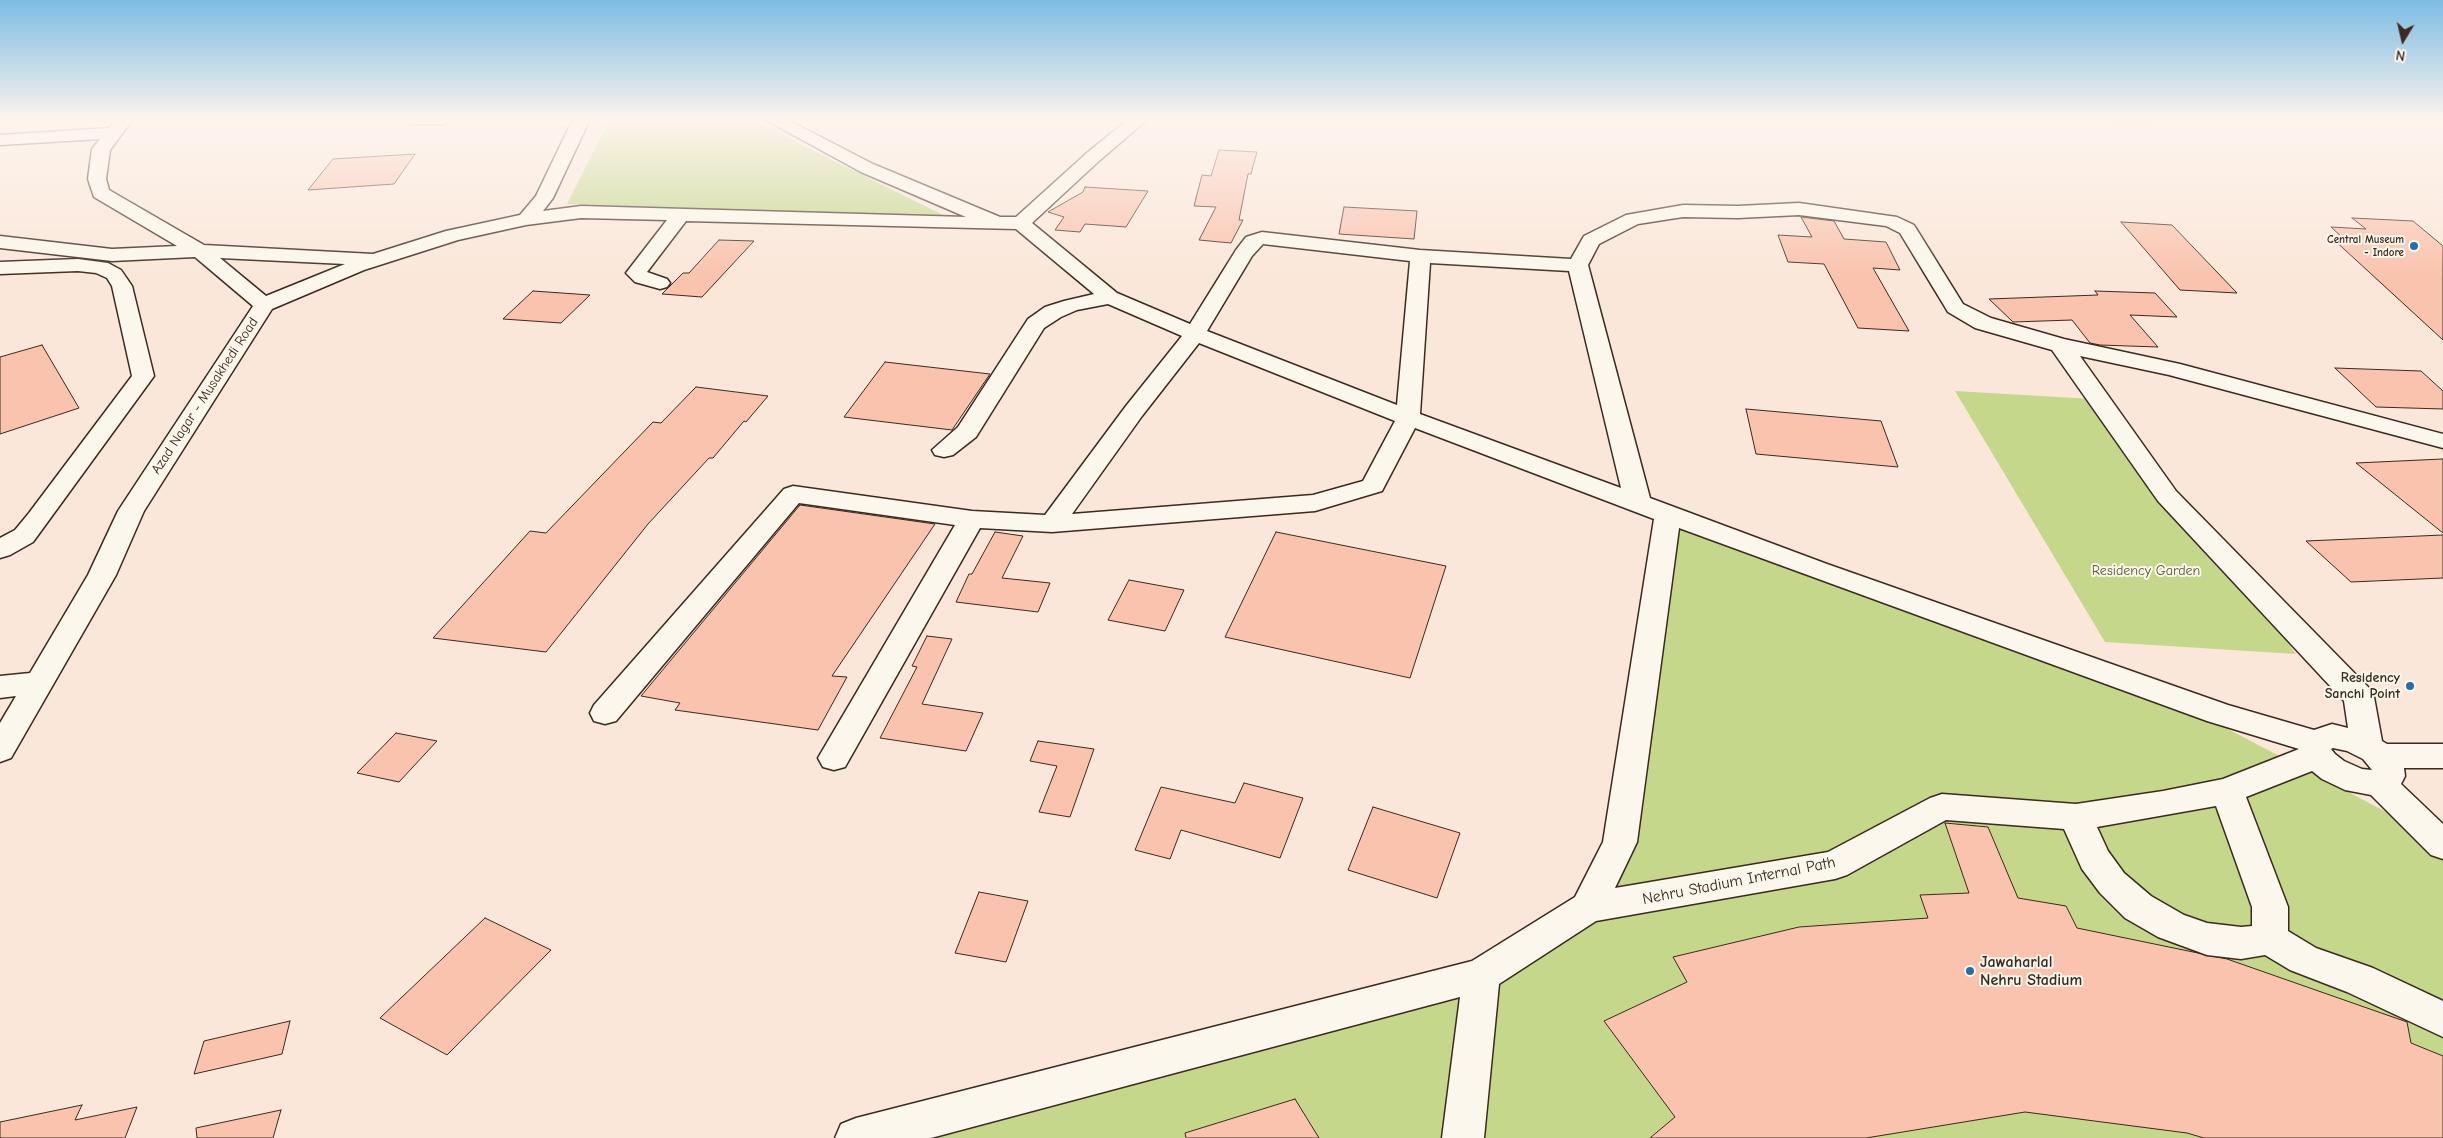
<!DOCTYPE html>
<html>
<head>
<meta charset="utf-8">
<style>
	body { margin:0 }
	#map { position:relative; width:2443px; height:1138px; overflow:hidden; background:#fae7d9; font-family:"Comic Neue",sans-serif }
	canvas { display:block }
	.north { position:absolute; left:2378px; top:15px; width:50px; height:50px; -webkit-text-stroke:4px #fbf7ec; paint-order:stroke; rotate:189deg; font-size:14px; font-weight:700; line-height:20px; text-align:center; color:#3b2a1e }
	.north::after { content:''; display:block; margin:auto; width:18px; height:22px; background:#3b2a1e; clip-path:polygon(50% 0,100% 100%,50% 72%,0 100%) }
</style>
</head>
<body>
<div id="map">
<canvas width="2443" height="1138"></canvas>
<div class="north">N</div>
</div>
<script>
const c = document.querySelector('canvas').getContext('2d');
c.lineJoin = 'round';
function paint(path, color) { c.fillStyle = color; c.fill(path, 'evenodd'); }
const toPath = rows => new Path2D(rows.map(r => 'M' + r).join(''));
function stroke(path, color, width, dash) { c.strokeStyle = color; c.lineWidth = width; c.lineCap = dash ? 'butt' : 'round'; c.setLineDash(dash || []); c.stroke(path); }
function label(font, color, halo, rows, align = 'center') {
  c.font = font + ' "Comic Neue",sans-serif'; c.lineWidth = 4; c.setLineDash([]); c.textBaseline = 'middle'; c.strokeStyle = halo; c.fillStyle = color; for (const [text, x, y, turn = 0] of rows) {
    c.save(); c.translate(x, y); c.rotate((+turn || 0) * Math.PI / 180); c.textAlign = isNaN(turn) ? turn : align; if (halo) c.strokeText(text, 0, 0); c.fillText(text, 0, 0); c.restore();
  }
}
const built = toPath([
	[1980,119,2167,119,2148,129]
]);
const green = toPath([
	[610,119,750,119,947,217,567,204],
	[1955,391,2109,400,2296,654,2105,642],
	[1668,513,2178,703,2436,838,2443,845,2443,1138,856,1138,1481,975,1588,908,1620,842]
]);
const building = toPath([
	[1219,150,1257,152,1251,174,1248,174,1239,220,1243,220,1231,243,1199,240,1216,207,1194,206,1202,175,1211,176,1219,150],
	[415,154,394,184,308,190,333,159,415,154],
	[1085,187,1148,191,1126,227,1085,224,1080,232,1055,230,1064,217,1048,212,1083,192,1085,187],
	[1344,207,1417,211,1414,239,1339,234,1344,207],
	[1801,217,1834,221,1844,239,1886,242,1900,270,1873,268,1909,331,1858,328,1824,264,1788,262,1778,235,1812,237,1801,217],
	[2352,218,2413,221,2443,246,2443,340,2332,238,2344,239,2331,227,2366,229,2352,218],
	[2121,222,2172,225,2237,293,2180,290,2121,222],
	[719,240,754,241,702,297,662,294,683,273,689,273,719,240],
	[533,291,590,295,561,323,503,319,533,291],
	[2095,291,2155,293,2177,317,2130,315,2158,347,2100,345,2090,343,2072,320,2013,322,1989,299,2098,295,2095,291],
	[42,345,79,408,0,434,0,357,42,345],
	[885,362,990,374,952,430,844,417,885,362],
	[2335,368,2421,371,2443,391,2443,409,2376,407,2335,368],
	[696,387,768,396,746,422,744,421,713,458,709,458,648,524,546,652,433,638,530,531,546,533,653,422,661,423,696,387],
	[1746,409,1881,421,1898,467,1756,454,1746,409],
	[2443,459,2443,533,2356,463,2443,459],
	[800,505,935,524,832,676,847,677,818,730,675,710,680,703,641,696,800,505],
	[995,532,1023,536,1002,578,1050,583,1038,612,956,602,969,574,972,574,995,532],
	[1276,532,1446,566,1410,678,1225,637,1276,532],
	[2443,535,2443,578,2351,582,2306,541,2443,535],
	[1129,580,1184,590,1165,631,1108,620,1129,580],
	[927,636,952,639,922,704,983,713,966,751,880,738,917,667,912,666,927,636],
	[396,733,437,741,399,782,357,773,396,733],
	[1038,741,1094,749,1070,817,1039,812,1057,766,1030,761,1038,741],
	[1244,783,1303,798,1280,858,1181,830,1170,859,1135,850,1161,787,1235,803,1244,783],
	[1373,807,1460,833,1437,898,1348,870,1373,807],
	[1945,823,1988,827,2018,898,2066,906,2077,928,2227,959,2407,1022,2411,1043,2443,1056,2443,1138,2204,1138,2187,1133,2025,1112,1866,1138,1650,1138,1675,1117,1604,1021,1687,982,1673,957,1799,927,1928,918,1920,895,1969,893,1945,823],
	[979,892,1028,901,1006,962,955,953,979,892],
	[485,918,551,950,447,1055,380,1018,485,918],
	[290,1021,282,1054,194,1074,204,1041,290,1021],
	[1295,1099,1319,1138,1186,1138,1185,1133,1295,1099],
	[82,1105,75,1120,137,1107,125,1138,0,1138,0,1122,82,1105],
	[281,1110,273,1138,197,1138,196,1128,281,1110]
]);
const minor = toPath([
	[116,119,133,119,110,150,106,179,109,190,204,245,373,254,446,231,520,215,536,196,573,119,590,119,553,198,543,211,581,206,966,217,861,172,764,119,786,119,873,164,1000,217,1016,217,1088,152,1129,119,1148,119,1100,160,1032,223,1117,293,1190,324,1236,250,1246,237,1262,232,1420,250,1571,259,1584,236,1626,215,1683,205,1738,206,1799,203,1897,217,1914,225,1963,304,1991,318,2064,339,2180,364,2443,434,2443,448,2169,375,2080,356,2176,491,2370,689,2374,697,2382,741,2387,744,2443,744,2443,768,2404,768,2405,776,2401,784,2443,824,2443,859,2431,855,2371,795,2345,790,2322,779,2312,771,2246,797,2288,907,2288,931,2316,948,2373,968,2443,1001,2443,1037,2347,992,2290,970,2265,955,2241,959,2207,955,2158,937,2125,918,2100,893,2082,869,2064,829,1946,820,1847,875,1835,879,1596,921,1499,984,1484,1138,1442,1138,1460,997,931,1138,835,1138,841,1124,856,1118,1472,961,1575,897,1603,842,1654,519,1415,428,1382,491,1315,511,1052,532,980,528,845,767,834,770,823,767,818,758,955,525,799,503,616,721,605,724,594,721,590,713,594,705,784,489,793,486,972,511,1045,515,1126,406,1182,336,1108,304,1077,310,1061,317,1044,328,976,437,953,455,944,457,935,455,932,450,958,427,1028,319,1045,307,1064,301,1094,294,1016,229,686,221,647,272,667,279,670,283,667,287,660,289,635,282,626,273,667,220,581,218,526,225,458,240,364,270,272,309,144,511,116,575,11,758,0,762,0,723,16,696,0,698,0,676,30,673,88,575,118,511,253,306,195,257,112,261,0,248,0,236,112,249,177,246,94,197,88,179,92,149,100,139,0,145,0,135,109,128,116,119],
	[1799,215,1886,226,1900,233,1948,312,1975,328,2052,350,2158,501,2344,701,2348,728,2332,724,2314,730,2228,705,1827,564,1650,498,1588,265,1599,244,1638,224,1683,217,1738,218,1799,215],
	[1263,244,1410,261,1397,405,1207,331,1252,256,1263,244],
	[220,258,345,264,266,296,220,258],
	[1430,263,1569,271,1621,488,1420,414,1430,263],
	[1199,343,1395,421,1363,481,1313,495,1072,514,1142,416,1199,343],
	[1679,528,2207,721,2299,749,2223,779,2163,791,2076,804,1942,794,1930,798,1828,852,1615,888,1637,842,1679,528],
	[2333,748,2347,751,2363,759,2372,770,2362,769,2344,761,2335,754,2331,749,2333,748],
	[2216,806,2252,907,2252,926,2241,927,2207,923,2184,915,2151,896,2124,873,2108,851,2097,827,2216,806],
	[403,119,453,119,445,124,411,124,403,119],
	[78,259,108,263,121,270,132,286,154,376,33,542,10,555,0,558,0,538,15,530,29,513,132,376,112,286,107,278,96,273,78,271,0,274,0,262,78,259]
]);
const markers = [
	[2414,246,5,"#1f6fb2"],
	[2410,686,5,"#1f6fb2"],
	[1970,971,5,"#1f6fb2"]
];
const farPoinames = [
	["Central Museum",2404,240],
	["- Indore",2404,253]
];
const streetNames = [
	["Azad Nagar - Musakhedi Road",205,396,-57]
];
const parkNames = [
	["Residency Garden",2146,571]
];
const poiNames = [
	["Residency",2400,678],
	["Sanchi Point",2400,694]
];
const nearStreetnames = [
	["Nehru Stadium Internal Path",1739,881,-11]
];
const nearPoinames = [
	["Jawaharlal",1980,962],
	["Nehru Stadium",1980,980]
];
paint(built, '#fadccc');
paint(green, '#c4d78b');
paint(building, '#f9c3ad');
stroke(building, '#3b2a1e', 1);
stroke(minor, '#3b2a1e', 3);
paint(minor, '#fbf7ec');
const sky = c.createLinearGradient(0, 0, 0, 279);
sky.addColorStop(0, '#7dbce3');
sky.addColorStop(0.43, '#fdf4ee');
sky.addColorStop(1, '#fdf4ee00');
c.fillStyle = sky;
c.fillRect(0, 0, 2443, 279);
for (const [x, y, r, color] of markers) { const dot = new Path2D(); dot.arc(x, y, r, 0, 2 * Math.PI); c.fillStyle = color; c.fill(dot); stroke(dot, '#fbf7ec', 2); }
label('bold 11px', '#3b2a1e', '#fbf7ec', farPoinames, 'right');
label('14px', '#3b2a1e', '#fbf7ec', streetNames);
label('14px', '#5d5539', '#fbf7ec', parkNames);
label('bold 14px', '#3b2a1e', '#fbf7ec', poiNames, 'right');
label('16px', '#3b2a1e', '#fbf7ec', nearStreetnames);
label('bold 16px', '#3b2a1e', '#fbf7ec', nearPoinames, 'left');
</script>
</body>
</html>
